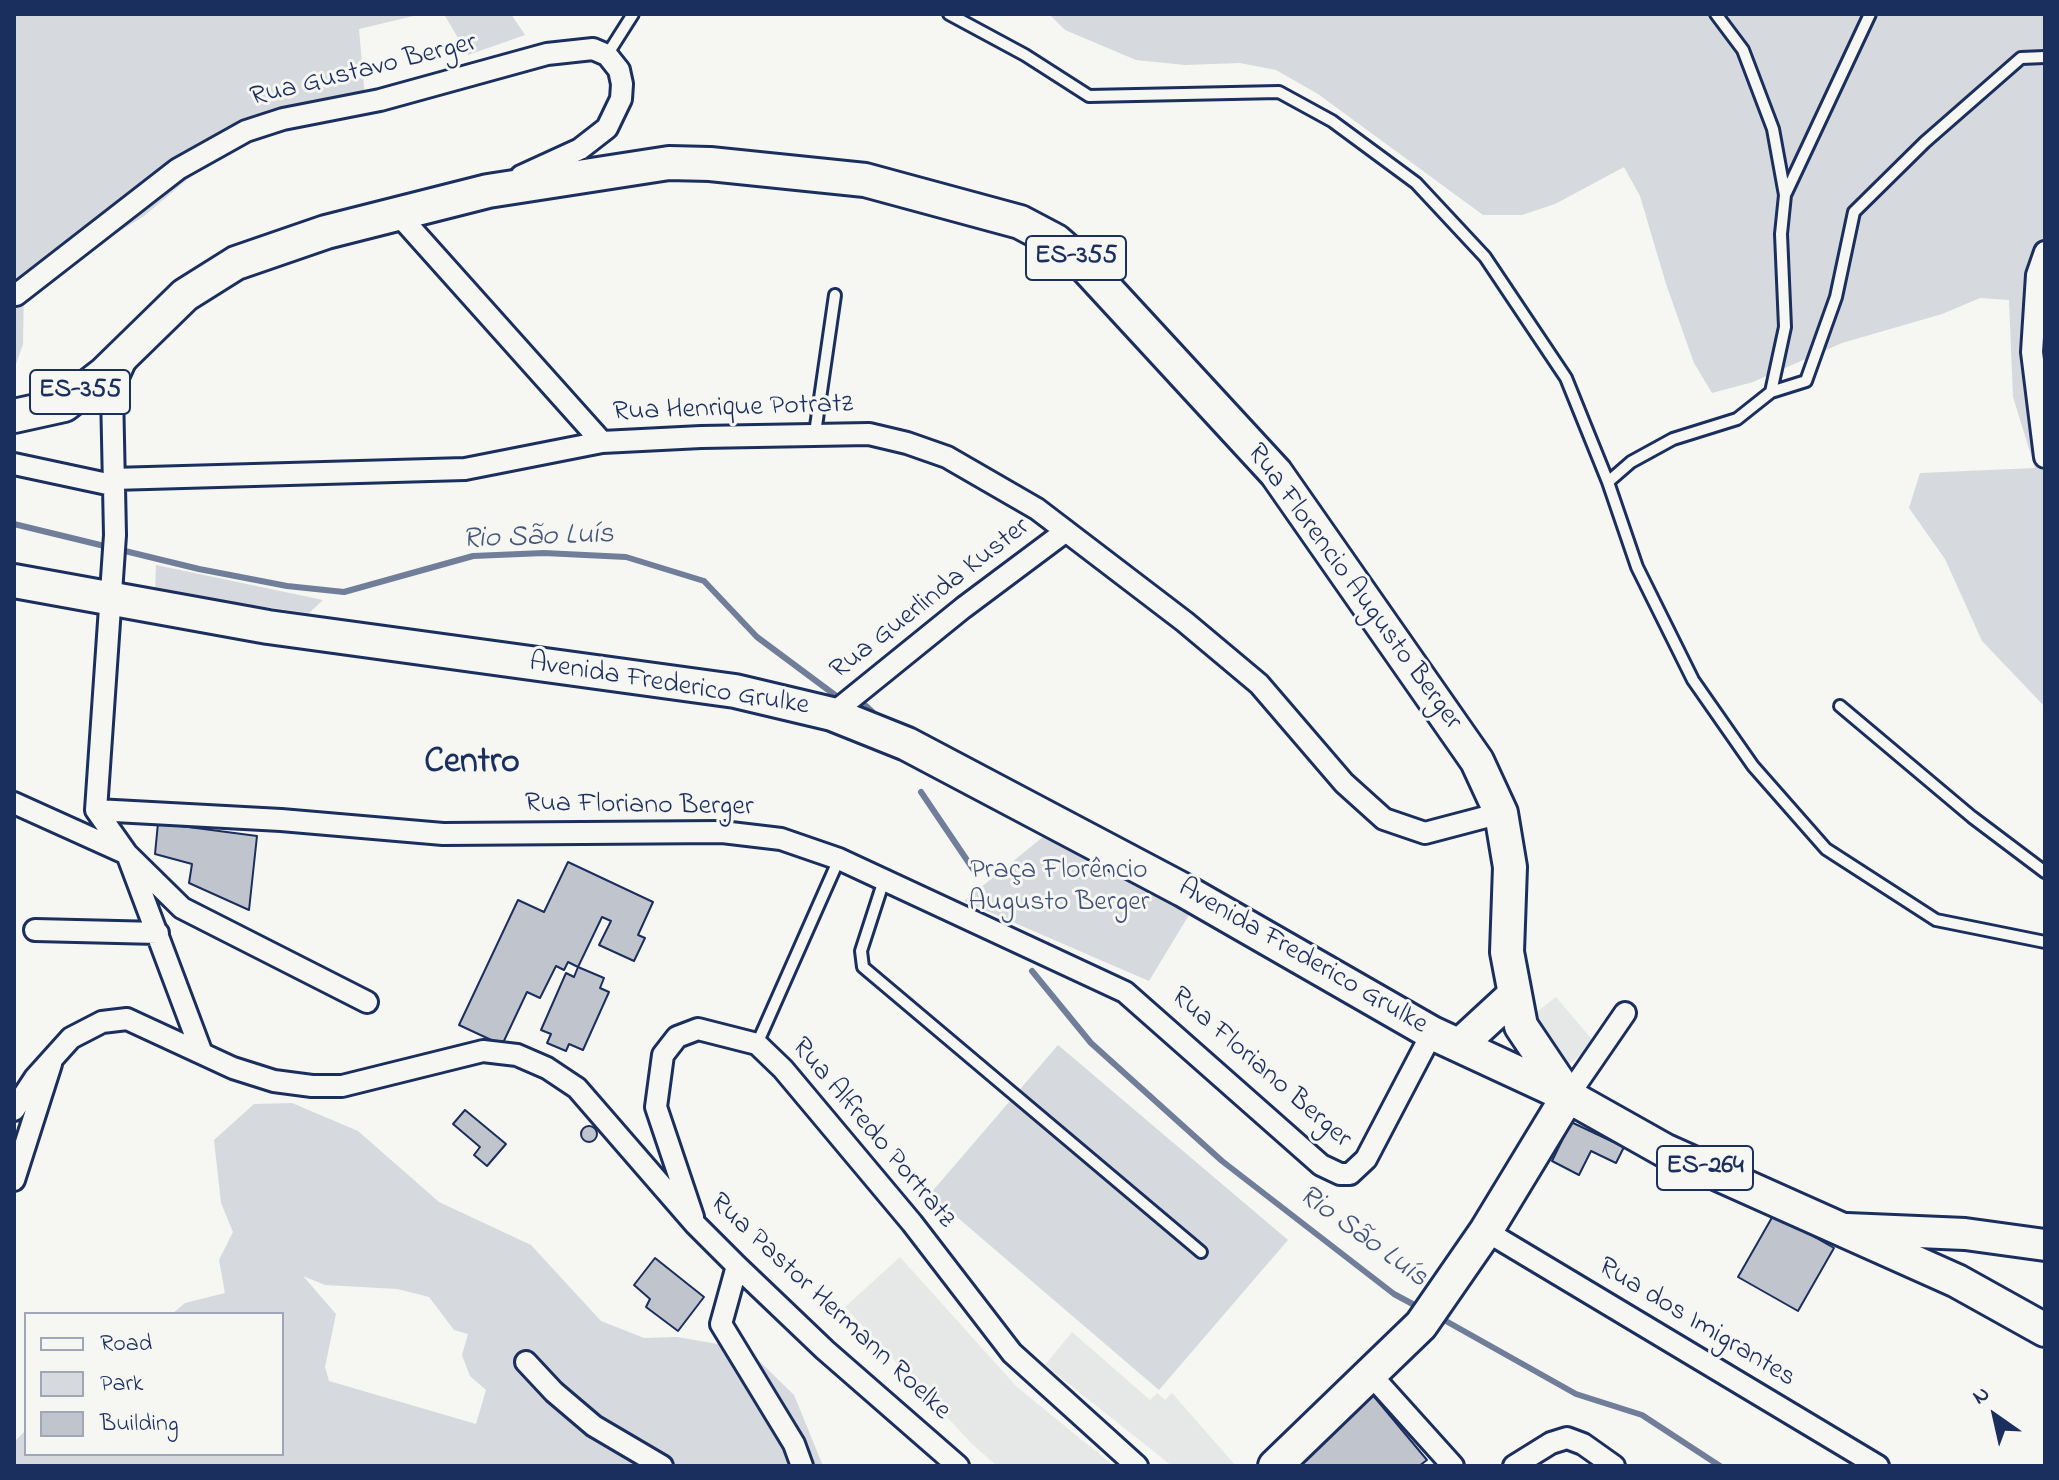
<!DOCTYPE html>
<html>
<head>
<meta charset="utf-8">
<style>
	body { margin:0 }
	#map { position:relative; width:2059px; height:1480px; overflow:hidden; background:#f6f6f2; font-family:"Indie Flower",sans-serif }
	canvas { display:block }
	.frame { position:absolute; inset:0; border:16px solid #1b2f5e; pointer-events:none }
	.legend { position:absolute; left:24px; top:1312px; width:260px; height:144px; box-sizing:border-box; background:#f6f6f2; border:2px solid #9ea6b7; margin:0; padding:10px 14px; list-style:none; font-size:24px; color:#1b2f5e }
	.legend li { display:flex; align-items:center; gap:16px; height:40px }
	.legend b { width:40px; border:2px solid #9ea6b7 }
	.north { position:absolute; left:1955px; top:1376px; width:80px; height:80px; -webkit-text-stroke:6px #f6f6f2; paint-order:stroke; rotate:326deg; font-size:22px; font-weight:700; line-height:32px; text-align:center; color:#1b2f5e }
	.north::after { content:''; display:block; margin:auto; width:28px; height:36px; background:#1b2f5e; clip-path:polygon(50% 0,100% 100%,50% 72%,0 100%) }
</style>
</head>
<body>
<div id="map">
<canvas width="2059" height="1480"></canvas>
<div class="frame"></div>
<ul class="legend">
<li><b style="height:10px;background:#f6f6f2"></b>Road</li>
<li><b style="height:22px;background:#d6d9dd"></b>Park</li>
<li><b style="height:22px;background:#c0c4cd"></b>Building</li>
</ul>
<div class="north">N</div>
</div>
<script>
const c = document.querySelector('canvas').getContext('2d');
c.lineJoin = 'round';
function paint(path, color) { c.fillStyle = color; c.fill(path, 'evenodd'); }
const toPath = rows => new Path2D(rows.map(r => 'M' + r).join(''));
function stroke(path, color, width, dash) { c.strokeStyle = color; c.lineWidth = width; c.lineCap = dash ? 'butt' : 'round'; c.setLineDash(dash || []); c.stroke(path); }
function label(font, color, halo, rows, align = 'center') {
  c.font = font + ' "Indie Flower",sans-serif'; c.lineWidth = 6; c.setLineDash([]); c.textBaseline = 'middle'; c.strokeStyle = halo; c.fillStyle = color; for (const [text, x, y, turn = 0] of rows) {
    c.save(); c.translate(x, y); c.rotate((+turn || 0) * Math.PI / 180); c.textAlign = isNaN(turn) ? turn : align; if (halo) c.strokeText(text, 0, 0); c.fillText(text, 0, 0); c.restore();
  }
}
const built = toPath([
	[1556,997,1595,1043,1562,1070,1525,1021],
	[900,1257,1017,1387,1114,1466,997,1466,972,1444,845,1307],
	[1072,1332,1150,1400,1157,1393,1165,1400,1172,1393,1236,1466,1172,1466,1045,1365]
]);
const green = toPath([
	[14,14,422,14,359,29,365,98,228,145,144,216,88,251,65,272,35,264,24,283,23,344,14,370],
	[444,14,511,14,525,35,468,55],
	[1049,14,2045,14,2045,707,1982,641,1945,559,1909,508,1920,473,2035,468,2013,397,2009,300,1980,298,1942,314,1842,343,1753,382,1712,393,1694,363,1666,284,1640,196,1624,167,1555,204,1522,215,1483,215,1318,94,1276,70,1240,63,1185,65,1136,60,1065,30],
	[156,565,323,600,309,613,155,592],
	[1054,828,1195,905,1149,981,964,901],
	[1058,1045,1288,1240,1159,1390,930,1194],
	[292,1103,358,1131,439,1202,531,1245,601,1321,644,1338,677,1337,747,1349,794,1395,823,1466,14,1466,14,1442,26,1430,26,1454,282,1454,282,1314,172,1314,185,1303,225,1293,219,1260,233,1232,221,1203,214,1140,254,1104],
	[303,1276,325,1285,397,1289,429,1297,454,1330,468,1334,462,1355,470,1376,486,1390,476,1424,329,1381,325,1367,336,1314]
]);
const stream = toPath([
	[14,524,199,569,287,586,344,592,473,556,544,553,626,557,704,581,757,637,835,695],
	[866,706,878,717],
	[921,792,973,869],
	[1032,971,1091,1043,1222,1161,1394,1294,1420,1308],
	[1437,1316,1576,1394,1642,1415,1720,1466]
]);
const building = toPath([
	[158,823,257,836,249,910,189,883,192,864,155,854,158,823],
	[568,862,653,902,638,935,645,938,634,961,599,945,611,921,602,917,578,967,568,962,564,970,556,966,540,998,527,992,502,1045,459,1025,518,900,544,912,568,862],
	[578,967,604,978,600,988,609,992,583,1050,569,1044,566,1051,547,1043,551,1034,541,1030,566,973,574,977,578,967],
	[465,1110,506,1144,487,1166,474,1155,480,1147,453,1124,465,1110],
	[1571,1122,1624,1147,1616,1163,1591,1151,1579,1175,1552,1161,1571,1122],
	'581 1134a8 8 0 1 1 16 0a8 8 0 1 1-16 0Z',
	[1774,1214,1834,1248,1798,1311,1738,1277,1774,1214],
	[655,1258,704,1297,678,1331,646,1307,650,1299,634,1285,655,1258],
	[1371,1393,1427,1460,1419,1466,1295,1466,1371,1393]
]);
const lane = toPath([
	[949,14,1025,55,1089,96,1279,92,1332,121,1416,183,1485,257,1566,378,1608,482],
	[1716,14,1743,50,1773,129,1785,195,1781,234,1785,327,1771,392,1737,419,1673,439,1631,462,1608,482,1637,567,1693,680,1753,766,1826,849,1936,920,2045,942],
	[607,55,633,14],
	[1786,193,1870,14],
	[1771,392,1806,381,1836,297,1854,212,1925,142,2021,58,2045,57],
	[815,433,835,295],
	[1840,706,1972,817,2045,872],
	[884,880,861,951,863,967,1201,1252],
	[757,1044,839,859]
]);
const street = toPath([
	[398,214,602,442],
	[2045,252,2037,275,2032,352,2045,457],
	[16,295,178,169,246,131,283,119,380,100,547,54,593,49,607,55,619,70,622,84,621,99,607,128,580,149,521,176],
	[125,362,112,391,115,535,96,810,127,854,201,1051],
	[14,464,112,485],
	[113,479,465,469,602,442,701,437,869,434,907,443,947,457,1037,509,1185,622,1259,684,1344,783,1384,819,1425,833,1501,813],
	[832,714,963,608,1066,531],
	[14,803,127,854,182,908,367,1002],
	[96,810,281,820,443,834,722,832,781,839,839,859,1125,992,1321,1165,1340,1174,1350,1174,1366,1159,1432,1033],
	[35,930,158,933],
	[1568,1096,1625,1013],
	[14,1110,35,1078,71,1038,102,1022,127,1019,233,1068,274,1081,312,1086,342,1086,483,1051,517,1055,547,1068,577,1088,695,1224,737,1266,825,1350,958,1466],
	[14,1180,51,1064],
	[693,1217,656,1107,663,1055,677,1037,698,1029,757,1044,783,1069,912,1223,1012,1353,1137,1466],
	[1486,1231,1878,1466],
	[737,1266,721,1324,794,1444,802,1466],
	[526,1362,554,1392,594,1426,662,1466],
	[1372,1376,1453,1466],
	[1514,1466,1551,1443,1567,1438,1583,1444,1614,1466]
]);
const secondary = toPath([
	[1847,1229,1965,1234,2045,1245]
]);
const primary = toPath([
	[14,416,64,405,104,374,185,295,236,263,326,232,488,191,669,163,710,164,865,180,1020,222,1056,241,1087,268,1276,473,1477,761,1501,813,1510,867,1507,952,1521,1026,1568,1096],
	[14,581,268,627,735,691,832,714,907,744,1183,890,1432,1033,1568,1096,1664,1150,1957,1281,2045,1330],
	[1461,1044,1513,996],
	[1275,1466,1421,1325,1486,1231,1568,1096]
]);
const shields = [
	[1076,258,100],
	[80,392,100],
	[1705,1168,96]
];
const shieldNames = [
	["ES-355",1076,258],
	["ES-355",80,392],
	["ES-264",1705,1168]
];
const streetNames = [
	["Rua Gustavo Berger",364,72,-14],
	["Rua Henrique Potratz",733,410,-2],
	["Rua Florencio Augusto Berger",1353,588,54],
	["Rua Guerlinda Kuster",931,600,-38],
	["Avenida Frederico Grulke",669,686,9],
	["Rua Floriano Berger",639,807,1],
	["Avenida Frederico Grulke",1302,958,30],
	["Rua Floriano Berger",1260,1069,41],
	["Rua Alfredo Portratz",872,1134,50],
	["Rua Pastor Hermann Roelke",829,1308,43],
	["Rua dos Imigrantes",1696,1324,31]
];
const parkNames = [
	["Praça Florêncio",1059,872],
	["Augusto Berger",1059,904]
];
const waterNames = [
	["Rio São Luís",538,539,-2],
	["Rio São Luís",1362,1238,36]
];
const districtNames = [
	["Centro",472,765]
];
paint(built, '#e6e7e7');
paint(green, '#d6d9dd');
stroke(stream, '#717e99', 6);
paint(building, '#c0c4cd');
stroke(building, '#1b2f5e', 2);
stroke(lane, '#1b2f5e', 16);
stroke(street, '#1b2f5e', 26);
stroke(secondary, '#1b2f5e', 36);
stroke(primary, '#1b2f5e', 38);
stroke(lane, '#f6f6f2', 10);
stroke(street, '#f6f6f2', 20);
stroke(secondary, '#f6f6f2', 30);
stroke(primary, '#f6f6f2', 32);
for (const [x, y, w] of shields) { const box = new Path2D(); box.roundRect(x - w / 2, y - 22, w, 44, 6); c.fillStyle = '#f6f6f2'; c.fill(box); stroke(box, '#1b2f5e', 2); }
label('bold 26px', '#1b2f5e', null, shieldNames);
label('28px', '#1b2f5e', '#f6f6f2', streetNames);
label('28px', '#405177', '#f6f6f2', parkNames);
label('italic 30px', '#46567b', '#f6f6f2', waterNames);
label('bold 36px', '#1b2f5e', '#f6f6f2', districtNames);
</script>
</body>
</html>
